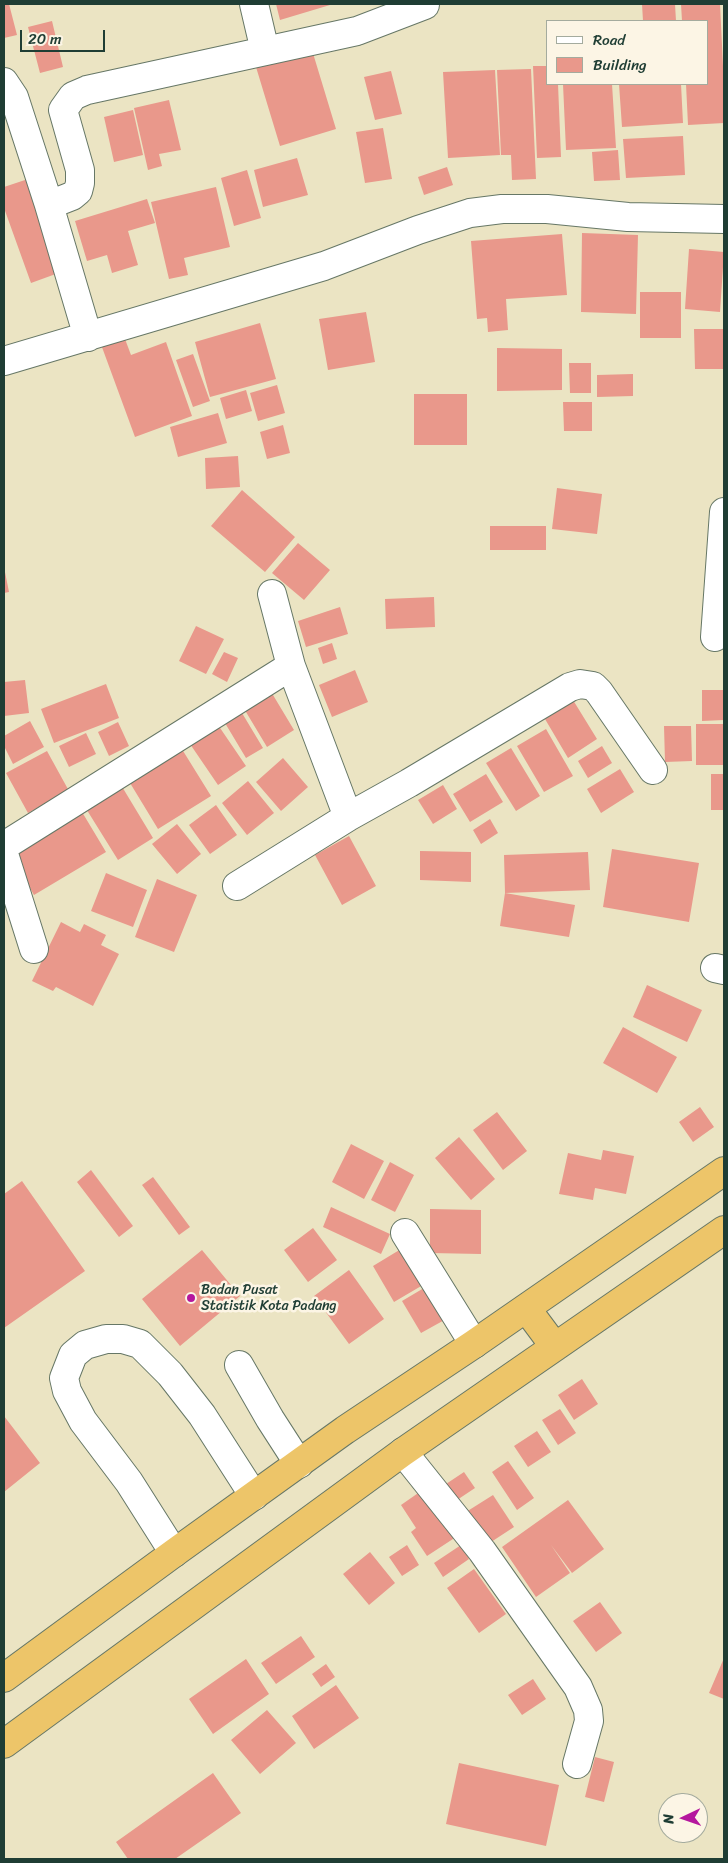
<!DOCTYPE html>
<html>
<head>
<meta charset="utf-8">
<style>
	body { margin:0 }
	#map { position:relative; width:728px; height:1863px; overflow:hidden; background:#ebe4c3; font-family:Sriracha,sans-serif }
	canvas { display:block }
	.frame { position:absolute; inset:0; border:5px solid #1f3d34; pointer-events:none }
	.legend { position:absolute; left:546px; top:20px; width:162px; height:65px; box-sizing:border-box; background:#fcf5e5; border:1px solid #a4ab9e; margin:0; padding:6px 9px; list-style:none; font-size:15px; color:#1f3d34 }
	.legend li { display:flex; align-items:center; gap:10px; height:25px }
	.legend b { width:25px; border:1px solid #a4ab9e }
	.north { position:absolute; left:658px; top:1793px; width:50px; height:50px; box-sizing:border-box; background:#fcf5e5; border:1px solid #a4ab9e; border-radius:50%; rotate:267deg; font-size:14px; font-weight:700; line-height:20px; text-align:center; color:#1f3d34 }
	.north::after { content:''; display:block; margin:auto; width:18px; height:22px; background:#b5179e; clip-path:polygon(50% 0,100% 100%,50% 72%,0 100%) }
	.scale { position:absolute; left:20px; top:30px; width:85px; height:22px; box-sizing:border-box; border:2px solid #1f3d34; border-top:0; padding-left:6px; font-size:15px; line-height:18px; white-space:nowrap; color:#1f3d34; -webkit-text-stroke:4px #fcf5e5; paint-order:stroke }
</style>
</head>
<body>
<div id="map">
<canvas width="728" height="1863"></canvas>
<div class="frame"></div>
<ul class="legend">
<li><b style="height:6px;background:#fff"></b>Road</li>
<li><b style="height:14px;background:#e9988b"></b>Building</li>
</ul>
<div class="north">N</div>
<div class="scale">20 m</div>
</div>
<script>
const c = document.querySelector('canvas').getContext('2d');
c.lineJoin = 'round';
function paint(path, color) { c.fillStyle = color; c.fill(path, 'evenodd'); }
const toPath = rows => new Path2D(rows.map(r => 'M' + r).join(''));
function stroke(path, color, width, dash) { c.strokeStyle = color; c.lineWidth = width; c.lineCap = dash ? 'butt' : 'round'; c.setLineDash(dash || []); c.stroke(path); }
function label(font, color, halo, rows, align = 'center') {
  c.font = font + ' Sriracha,sans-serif'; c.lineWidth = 5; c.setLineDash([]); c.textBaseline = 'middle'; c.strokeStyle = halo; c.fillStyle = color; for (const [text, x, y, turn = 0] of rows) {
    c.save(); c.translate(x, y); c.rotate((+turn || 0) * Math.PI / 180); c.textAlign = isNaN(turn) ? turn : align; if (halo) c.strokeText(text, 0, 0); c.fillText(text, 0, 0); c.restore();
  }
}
const building = toPath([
	[4,4,9,4,17,35,4,38],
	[276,4,330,4,330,5,280,20],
	[642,4,675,4,676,21,643,21],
	[681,4,720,4,724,87,724,123,688,125,686,84,707,84,707,21,682,21],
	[52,21,63,67,40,73,28,27],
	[312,50,336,129,280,146,256,67],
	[533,66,547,66,547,84,558,84,561,157,537,158],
	[531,69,536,179,512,180,511,155,501,155,497,70],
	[495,70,500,155,448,158,443,72],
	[391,71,402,114,375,120,364,77],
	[563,84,612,84,616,148,566,150],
	[619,84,681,84,683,123,622,127],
	[169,100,181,150,159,154,162,166,148,170,134,108],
	[133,110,143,155,114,162,104,117],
	[383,128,392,179,365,183,356,132],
	[683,136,685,175,626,178,623,139],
	[618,150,620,180,594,181,592,152],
	[297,158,308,195,263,207,254,170],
	[447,167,453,185,424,195,418,177],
	[247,170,261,218,234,226,221,178],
	[31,178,64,271,31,283,4,208,4,187],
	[216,187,230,247,184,258,188,275,169,279,151,202],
	[147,199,155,223,128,231,138,265,112,273,107,255,87,261,75,221],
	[582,233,638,235,636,314,581,312],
	[562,234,567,295,506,299,508,330,488,332,487,318,477,319,471,241],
	[689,249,724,252,720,312,685,309],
	[640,292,681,292,681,338,640,338],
	[366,312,375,362,328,370,319,319],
	[260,323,276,379,210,397,195,342],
	[694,329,724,329,724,369,695,369],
	[122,331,131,355,166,342,192,416,135,437,99,339],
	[497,348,562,349,562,390,497,391],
	[193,354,210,401,193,407,176,360],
	[569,363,591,363,591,393,570,393],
	[633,374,633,396,597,397,597,375],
	[277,385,285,413,258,421,250,393],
	[246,390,252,411,226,419,220,398],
	[414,394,467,394,467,445,414,445],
	[563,402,592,402,592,431,564,431],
	[218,413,227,443,178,457,170,427],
	[283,425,290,453,267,459,260,432],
	[238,456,240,487,206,489,205,458],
	[557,488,602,494,597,534,552,529],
	[242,490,295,537,265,572,211,526],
	[490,526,546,526,546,550,490,550],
	[298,543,330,570,304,600,272,573],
	[4,567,9,592,4,593],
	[434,597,435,627,386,629,385,599],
	[340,607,348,634,306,647,298,621],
	[196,626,224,639,206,674,179,661],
	[332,643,337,659,323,664,318,648],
	[224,652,238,658,227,682,212,674],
	[355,670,368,702,332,717,319,685],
	[25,680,29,713,4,716,4,682],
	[106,684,119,718,54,743,41,709],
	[270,690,294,730,267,747,243,707],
	[702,690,724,690,724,720,702,721],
	[573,700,597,739,568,758,545,719],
	[242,713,263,748,246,758,225,723],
	[30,721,44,747,13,764,4,746,4,736],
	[118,722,129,746,109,756,98,732],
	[216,722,246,766,218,785,188,741],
	[696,724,724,724,724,765,696,765],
	[664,726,691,726,692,761,665,762],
	[546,729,573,776,544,792,517,746],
	[86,733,96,754,69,767,59,746],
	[180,746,211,796,158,829,127,778],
	[602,746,612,763,588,778,578,761],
	[511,748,540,796,516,811,486,763],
	[47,751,69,791,28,813,6,773],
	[283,758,308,787,281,811,256,782],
	[620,769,634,792,601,813,587,789],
	[486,774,503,802,470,822,453,794],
	[711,774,724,774,724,810,711,810],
	[248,781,274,813,247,835,222,803],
	[121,785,153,838,118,860,85,807],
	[443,785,457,809,433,824,418,800],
	[216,805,237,835,210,854,189,825],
	[82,812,106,852,34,895,11,855],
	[490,819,498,833,481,844,473,830],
	[177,824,201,854,177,874,152,844],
	[349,836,376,886,342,905,315,855],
	[612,849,699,863,689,922,603,907],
	[420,851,471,852,471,882,420,880],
	[588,852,590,890,505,893,504,855],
	[106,873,147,890,133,927,91,911],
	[157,879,197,895,174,952,135,937],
	[505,893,575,905,569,937,500,926],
	[61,922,80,932,84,924,106,935,101,945,119,954,93,1006,56,987,53,991,32,981],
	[647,985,702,1010,687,1042,633,1017],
	[623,1027,677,1057,657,1093,603,1063],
	[700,1107,714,1127,693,1142,679,1122],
	[497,1112,527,1151,503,1170,473,1130],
	[459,1137,495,1179,471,1200,435,1158],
	[351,1144,384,1161,364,1199,332,1182],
	[603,1150,634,1156,626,1194,595,1188,593,1200,559,1194,568,1153,601,1160],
	[390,1162,414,1175,395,1212,371,1200],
	[91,1170,133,1226,119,1237,77,1182],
	[153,1177,190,1227,179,1235,142,1185],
	[22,1181,85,1271,4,1328,4,1194],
	[331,1207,390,1234,381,1254,323,1227],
	[430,1209,481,1210,481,1254,430,1253],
	[313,1228,337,1260,308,1282,284,1250],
	[406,1246,428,1282,394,1302,373,1266],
	[202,1250,240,1296,180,1346,142,1299],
	[349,1270,384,1319,349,1344,314,1296],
	[429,1285,448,1318,421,1333,402,1301],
	[582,1379,598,1404,574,1420,558,1395],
	[560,1409,576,1433,558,1445,542,1420],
	[4,1416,40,1463,4,1492],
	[537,1431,551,1452,528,1467,514,1446],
	[508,1461,534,1498,517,1510,492,1472],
	[464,1472,475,1488,454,1502,443,1486],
	[424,1489,456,1537,427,1556,411,1532,416,1528,401,1505],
	[493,1495,514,1527,488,1544,466,1512],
	[568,1500,604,1549,572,1573,551,1545,570,1573,536,1597,502,1547],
	[407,1545,419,1565,402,1576,389,1557],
	[461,1545,469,1559,443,1577,434,1563],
	[370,1552,395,1583,369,1605,343,1574],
	[474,1569,506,1614,479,1633,447,1588],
	[600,1602,622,1633,596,1652,573,1621],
	[301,1636,315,1657,276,1684,261,1663],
	[724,1658,724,1699,709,1693],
	[246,1659,269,1694,213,1734,189,1699],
	[326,1664,335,1677,321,1687,312,1674],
	[533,1679,546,1699,522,1715,508,1695],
	[336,1685,359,1718,314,1749,292,1716],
	[267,1710,296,1743,260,1774,231,1740],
	[595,1757,614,1762,604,1802,585,1797],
	[459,1763,559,1785,546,1846,446,1824],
	[213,1773,241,1813,175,1859,128,1859,116,1842]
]);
const minor = toPath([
	[254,4,265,51],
	[4,82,14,97,49,205,88,337],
	[49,205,72,196,78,191,80,183,80,170,63,110,73,96,87,90,357,31,425,5,425,4],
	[4,361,324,266,418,230,470,213,502,209,547,209,628,217,724,219],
	[272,594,291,666],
	[715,637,724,512],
	[4,846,291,666,348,817,409,783,570,687,580,684,593,686,599,692,653,770],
	[4,854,34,949],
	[237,886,348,817],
	[715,968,724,970],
	[405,1233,474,1344],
	[239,1365,270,1419,299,1464],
	[403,1452,482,1551,578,1687,588,1710,589,1721,577,1764],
	[174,1553,129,1482,83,1421,67,1391,64,1378,73,1355,85,1345,106,1339,123,1339,140,1344,170,1374,202,1415,254,1496]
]);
const highway = toPath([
	[526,1308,555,1347],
	[4,1678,174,1553,345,1430,474,1344,724,1171],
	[4,1744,403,1452,724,1230]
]);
const markers = [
	[191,1298,5,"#b5179e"]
];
const poiNames = [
	["Badan Pusat",201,1290],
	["Statistik Kota Padang",201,1306]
];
paint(building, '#e9988b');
stroke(minor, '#676', 30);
stroke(highway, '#676', 30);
stroke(minor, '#fff', 28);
stroke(highway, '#edc569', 28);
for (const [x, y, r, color] of markers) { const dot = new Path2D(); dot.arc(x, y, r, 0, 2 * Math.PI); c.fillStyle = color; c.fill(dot); stroke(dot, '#fcf5e5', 2); }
label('14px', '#1f3d34', '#fcf5e5', poiNames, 'left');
</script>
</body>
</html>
